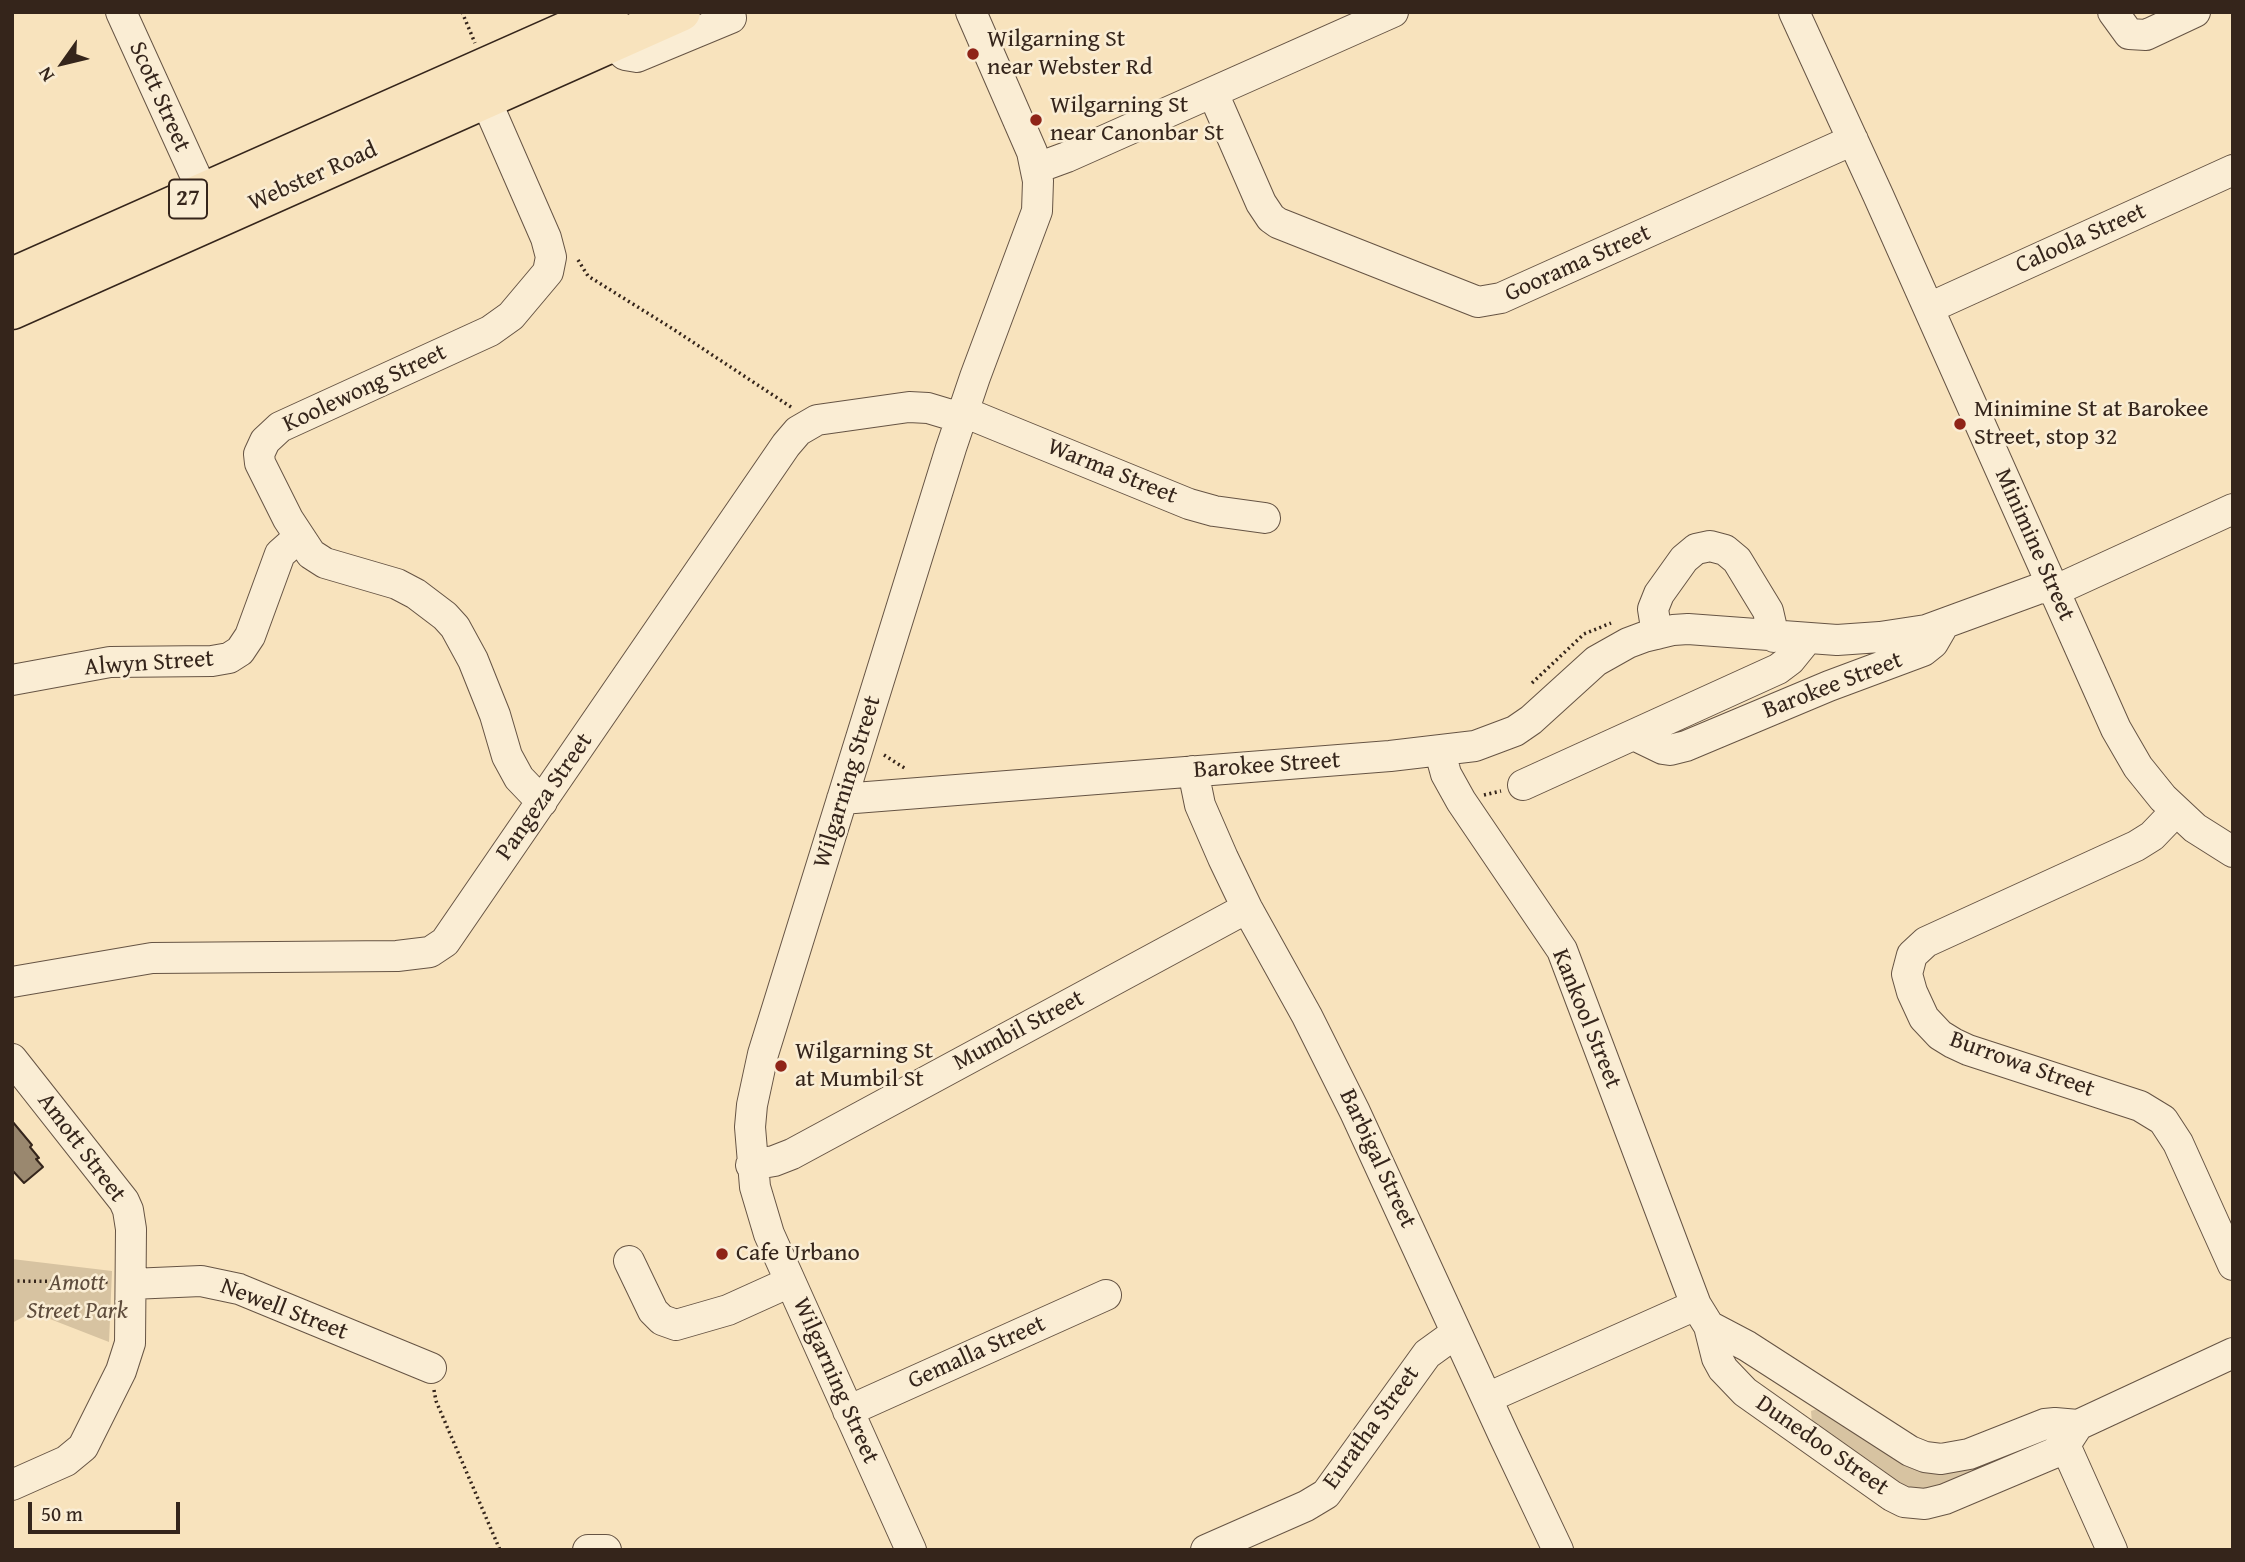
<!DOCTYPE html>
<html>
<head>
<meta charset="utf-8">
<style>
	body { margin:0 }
	#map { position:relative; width:2245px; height:1562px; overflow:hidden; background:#f8e3bd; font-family:"Gentium Book Plus",serif }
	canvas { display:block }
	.frame { position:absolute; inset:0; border:14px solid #35251b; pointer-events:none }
	.north { position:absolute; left:28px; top:28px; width:70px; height:70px; -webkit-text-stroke:5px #faedd4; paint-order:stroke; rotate:236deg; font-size:19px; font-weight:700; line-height:28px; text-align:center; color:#35251b }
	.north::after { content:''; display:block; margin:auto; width:24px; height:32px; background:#35251b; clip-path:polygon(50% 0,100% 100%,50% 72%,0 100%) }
	.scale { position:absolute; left:28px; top:1502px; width:152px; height:32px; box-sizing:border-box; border:4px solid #35251b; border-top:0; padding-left:9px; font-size:21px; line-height:24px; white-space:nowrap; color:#35251b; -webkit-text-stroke:5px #faedd4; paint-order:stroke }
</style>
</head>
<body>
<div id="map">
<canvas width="2245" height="1562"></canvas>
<div class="frame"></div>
<div class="north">N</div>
<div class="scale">50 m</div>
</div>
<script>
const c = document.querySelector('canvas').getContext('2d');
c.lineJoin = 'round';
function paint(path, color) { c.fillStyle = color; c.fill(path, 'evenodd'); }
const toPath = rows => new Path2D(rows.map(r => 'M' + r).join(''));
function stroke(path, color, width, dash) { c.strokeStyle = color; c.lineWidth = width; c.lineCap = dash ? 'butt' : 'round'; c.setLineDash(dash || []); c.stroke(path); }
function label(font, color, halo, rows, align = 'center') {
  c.font = font + ' "Gentium Book Plus",serif'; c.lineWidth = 5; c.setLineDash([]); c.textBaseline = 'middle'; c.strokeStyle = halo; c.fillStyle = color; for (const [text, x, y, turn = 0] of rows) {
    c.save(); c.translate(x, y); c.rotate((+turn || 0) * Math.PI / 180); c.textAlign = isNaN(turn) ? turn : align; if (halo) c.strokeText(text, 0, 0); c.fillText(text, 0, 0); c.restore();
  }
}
const green = toPath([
	[12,1259,112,1271,109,1342,32,1312,12,1323],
	[1817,1409,1918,1469,2060,1434,1935,1498,1905,1494,1812,1423,1811,1411]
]);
const building = toPath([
	[12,1121,32,1145,30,1147,39,1158,36,1159,43,1167,24,1183,12,1170,12,1121]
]);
const path = toPath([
	[462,12,475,43],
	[578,260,588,276,673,329,791,407],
	[1532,683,1584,634,1611,623],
	[884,755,906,769],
	[1484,795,1501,791],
	[12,1281,108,1282],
	[434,1390,436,1401,500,1550]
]);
const minor = toPath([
	[121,12,212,212],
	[1794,12,1878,195,2116,729,2138,767,2163,798,2195,828,2233,852],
	[2113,12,2129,34,2146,35,2195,12],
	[612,43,625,55,637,57,731,18],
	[477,80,546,238,551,257,548,272,511,316,490,331,280,427,265,441,259,454,260,463,288,519,311,554,325,563,397,584,416,594,445,616,455,627,473,660,495,715,507,756,519,778,542,802],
	[1213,93,1261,203,1271,218,1278,223,1478,302,1501,298,1853,140],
	[1037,168,1067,157,1393,12],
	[1929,308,2233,170],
	[1657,634,1653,609,1659,594,1684,559,1696,549,1710,546,1725,550,1737,560,1768,611,1774,637],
	[12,680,110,662,212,661,229,658,240,651,250,636,280,554,298,538],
	[1634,735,1663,749,1670,750,1686,746,1829,686,1923,651,1933,643,1944,624],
	[1440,752,1446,774,1461,801,1562,950,1696,1305],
	[1193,771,1200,805,1223,858,1247,908,1307,1016,1355,1112,1504,1436,1558,1550],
	[1523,785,1778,669,1790,660,1807,639],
	[842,799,1390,756,1475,746,1515,731,1531,720,1596,661,1628,643,1644,637,1673,630,1688,629,1837,640,1880,637,1926,630,2038,589,2067,585,2233,509],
	[2176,811,2152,836,2136,846,1926,942,1912,955,1907,974,1912,992,1924,1018,1940,1035,1953,1043,1968,1050,2140,1106,2163,1120,2178,1143,2233,1265],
	[12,982,152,958,397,956,430,952,445,942,786,445,798,431,817,420,909,407,928,408,948,414,976,417,1189,504,1214,511,1265,518],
	[12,1059,124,1201,128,1210,131,1229,130,1343,121,1371,83,1447,66,1461,12,1485],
	[751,1165,774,1161,792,1154,1247,908],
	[629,1261,653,1311,662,1320,676,1325,728,1310,790,1282],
	[131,1284,201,1281,239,1289,431,1368],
	[1709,1326,1747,1346,1910,1451,1925,1457,1941,1459,1969,1454,2045,1424,2055,1423,2078,1425],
	[1487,1398,1696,1305,1709,1326,1717,1358,1723,1369,1745,1392,1892,1496,1904,1502,1925,1504,1945,1499,2054,1453,2065,1445,2078,1425,2233,1353],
	[848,1411,1106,1295],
	[2065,1445,2112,1550],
	[588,1550,606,1550],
	[911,1550,769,1234,755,1187,750,1127,752,1105,763,1054,951,448,975,377,1037,211,1038,181,1032,152,971,12],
	[1206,1550,1306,1506,1326,1494,1427,1354,1456,1333]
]);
const major = toPath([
	[12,277,609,12],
	[12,310,681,12]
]);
const markers = [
	[973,54,7,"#8f2418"],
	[1036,120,7,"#8f2418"],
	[1960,424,7,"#8f2418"],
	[781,1066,7,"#8f2418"],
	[722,1254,7,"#8f2418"]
];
const shields = [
	[188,199,38]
];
const shieldNames = [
	["27",188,199]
];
const poiNames = [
	["Wilgarning St",987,40],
	["near Webster Rd",987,68],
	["Wilgarning St",1050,106],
	["near Canonbar St",1050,134],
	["Minimine St at Barokee",1974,410],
	["Street, stop 32",1974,438],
	["Wilgarning St",795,1052],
	["at Mumbil St",795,1080],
	["Cafe Urbano",736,1254]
];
const streetNames = [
	["Scott Street",159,97,66],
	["Webster Road",313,177,-24],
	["Caloola Street",2081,239,-24],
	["Goorama Street",1578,264,-24],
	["Koolewong Street",365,389,-25],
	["Warma Street",1112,472,22],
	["Minimine Street",2034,545,66],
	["Alwyn Street",149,664,-4],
	["Barokee Street",1833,686,-21],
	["Barokee Street",1267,766,-4],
	["Wilgarning Street",848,782,-73],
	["Pangeza Street",545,797,-55],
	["Kankool Street",1586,1019,68],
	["Mumbil Street",1019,1031,-28],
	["Burrowa Street",2022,1065,20],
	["Amott Street",81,1148,53],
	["Barbigal Street",1377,1159,65],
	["Newell Street",284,1310,21],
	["Gemalla Street",977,1353,-24],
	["Wilgarning Street",835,1381,66],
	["Euratha Street",1372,1428,-54],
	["Dunedoo Street",1822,1446,35]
];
const parkNames = [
	["Amott",77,1284],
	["Street Park",77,1312]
];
paint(green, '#d7c3a1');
paint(building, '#9a886f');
stroke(building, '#35251b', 2);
stroke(minor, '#665444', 32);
stroke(major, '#35251b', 41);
stroke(path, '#35251b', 3.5, [2, 3.5]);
stroke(minor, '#faedd4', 30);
stroke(major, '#f8e3bd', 38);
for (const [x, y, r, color] of markers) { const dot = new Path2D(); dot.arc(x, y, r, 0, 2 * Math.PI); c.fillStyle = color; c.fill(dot); stroke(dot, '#faedd4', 2.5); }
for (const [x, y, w] of shields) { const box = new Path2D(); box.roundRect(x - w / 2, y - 19.5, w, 39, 5); c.fillStyle = '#faedd4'; c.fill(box); stroke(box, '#35251b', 2); }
label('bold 23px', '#35251b', null, shieldNames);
label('24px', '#35251b', '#faedd4', poiNames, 'left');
label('24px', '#35251b', '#faedd4', streetNames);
label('italic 24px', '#5e4c3c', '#faedd4', parkNames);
</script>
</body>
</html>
